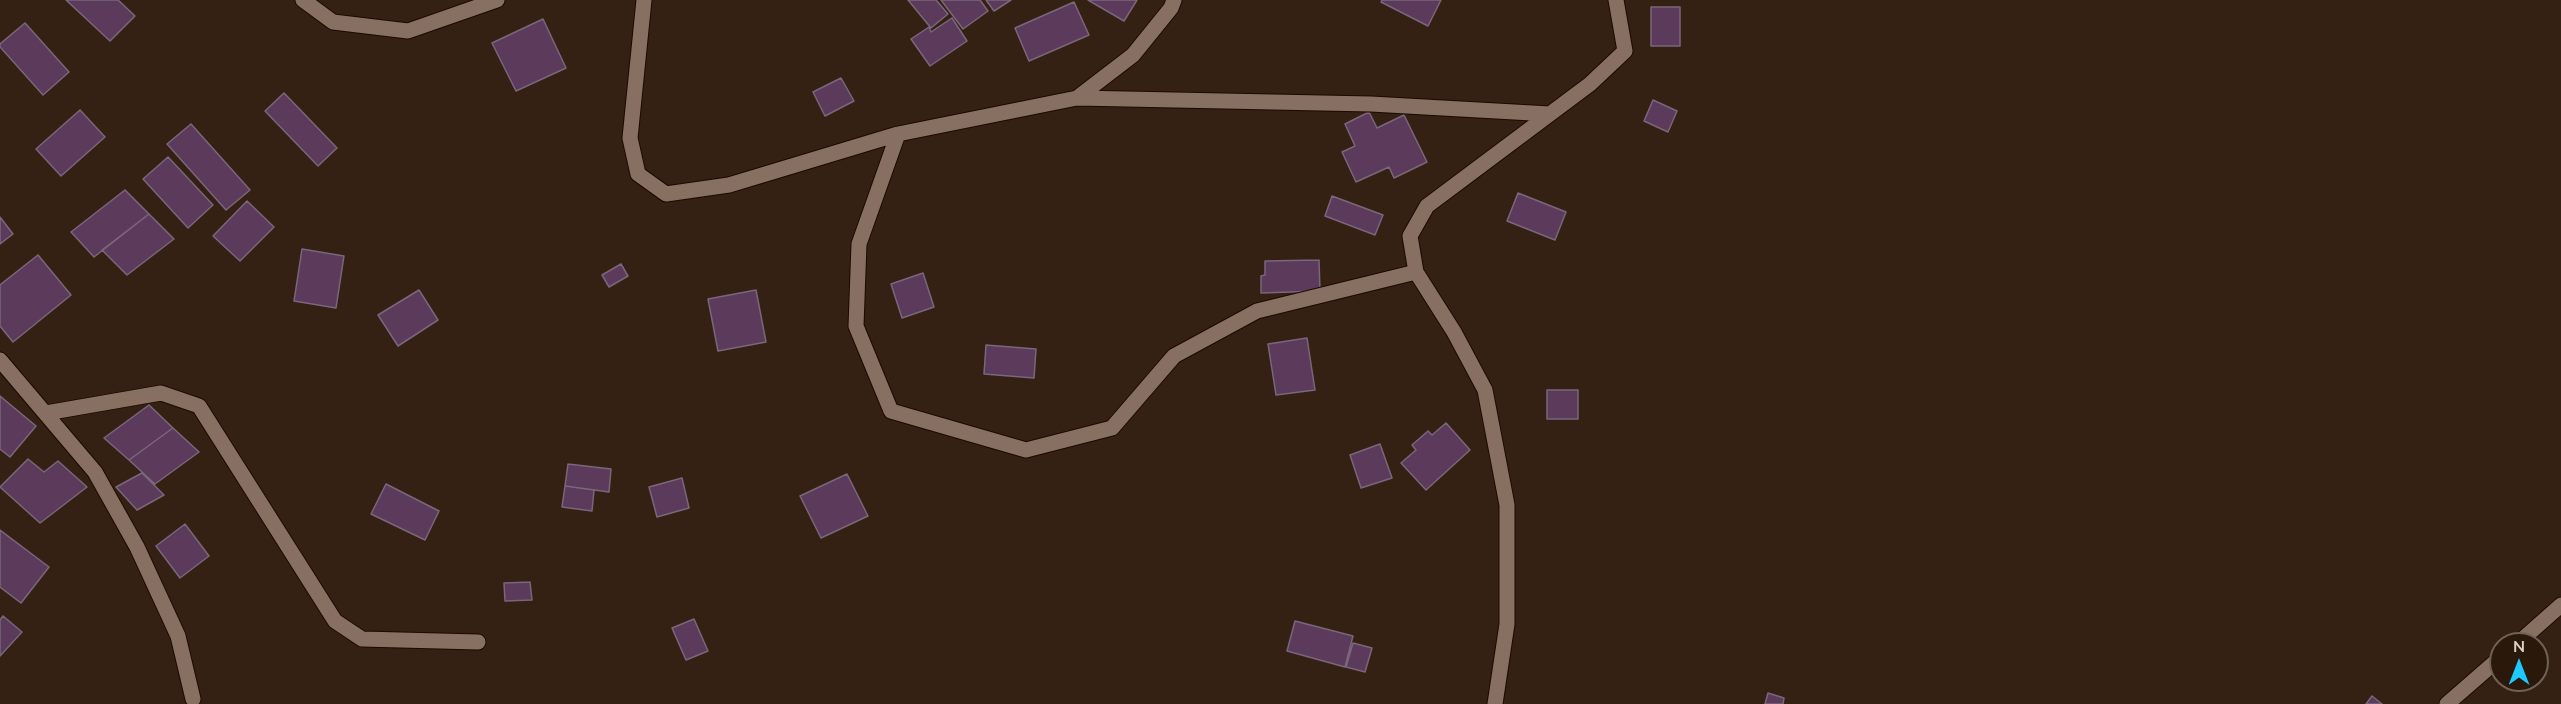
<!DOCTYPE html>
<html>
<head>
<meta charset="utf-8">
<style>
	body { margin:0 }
	#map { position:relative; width:2561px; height:704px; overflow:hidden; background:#342114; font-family:Mulish,sans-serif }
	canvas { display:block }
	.north { position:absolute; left:2489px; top:632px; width:60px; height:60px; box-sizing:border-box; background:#2a180b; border:2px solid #716156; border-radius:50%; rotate:0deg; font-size:16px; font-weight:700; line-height:24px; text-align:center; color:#dbcfc6 }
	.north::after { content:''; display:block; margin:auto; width:21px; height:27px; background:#1ec9fd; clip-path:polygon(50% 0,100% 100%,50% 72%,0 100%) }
</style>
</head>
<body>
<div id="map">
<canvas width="2561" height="704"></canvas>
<div class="north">N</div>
</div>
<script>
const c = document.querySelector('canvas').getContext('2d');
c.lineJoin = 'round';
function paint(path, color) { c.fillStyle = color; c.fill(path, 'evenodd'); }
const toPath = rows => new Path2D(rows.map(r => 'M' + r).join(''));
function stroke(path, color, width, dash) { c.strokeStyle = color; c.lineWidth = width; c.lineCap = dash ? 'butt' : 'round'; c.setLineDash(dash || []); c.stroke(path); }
const building = toPath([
	[66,0,118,0,135,16,110,41,66,0],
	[908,0,936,0,948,14,931,28,908,0],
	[941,0,980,0,988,11,963,29,941,0],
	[986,0,1011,0,994,11,986,0],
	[1088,0,1137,0,1124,21,1088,0],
	[1382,0,1441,0,1428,26,1381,2,1382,0],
	[1074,2,1089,35,1029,61,1015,28,1074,2],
	[1651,7,1680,7,1680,46,1651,46,1651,7],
	[952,18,967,41,930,66,911,39,929,27,931,32,952,18],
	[543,19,566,68,516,91,492,43,543,19],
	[25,23,69,72,43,95,0,47,0,44,25,23],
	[841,78,854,101,825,116,813,92,841,78],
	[284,93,337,148,318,166,265,111,284,93],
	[1653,100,1677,111,1668,132,1644,121,1653,100],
	[80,110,105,137,61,176,36,149,80,110],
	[1369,112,1377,128,1404,115,1427,162,1394,178,1389,167,1356,182,1342,152,1355,146,1345,124,1369,112],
	[191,124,250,190,226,210,167,144,191,124],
	[168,157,213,205,188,228,143,179,168,157],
	[125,190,149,214,94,257,71,232,125,190],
	[1518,193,1566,212,1555,240,1507,221,1518,193],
	[1332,196,1383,215,1375,235,1325,216,1332,196],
	[247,201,274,227,240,261,213,236,247,201],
	[149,214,174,239,127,275,102,250,149,214],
	[0,217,13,234,0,244,0,217],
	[302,249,344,256,336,308,294,301,302,249],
	[38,255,71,295,13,342,0,326,0,285,38,255],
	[1319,260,1320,291,1261,293,1261,276,1265,275,1265,261,1319,260],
	[621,264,628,276,609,287,602,275,621,264],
	[923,273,934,307,902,318,891,284,923,273],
	[419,290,438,320,398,346,378,315,419,290],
	[756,290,766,342,718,351,708,299,756,290],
	[1307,338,1315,390,1276,395,1268,344,1307,338],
	[986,345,1036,349,1034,378,984,374,986,345],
	[1547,390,1578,390,1578,419,1547,419,1547,390],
	[0,396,36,426,10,457,0,449,0,396],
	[149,405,173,428,129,460,104,438,149,405],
	[1446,423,1470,450,1426,490,1401,463,1416,450,1412,445,1428,431,1432,435,1446,423],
	[173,428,199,452,155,484,129,460,173,428],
	[1380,444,1392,478,1361,488,1350,455,1380,444],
	[28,459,44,472,58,461,87,487,40,523,0,487,28,459],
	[568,464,611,469,609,492,565,486,568,464],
	[142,473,164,495,137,510,116,487,142,473],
	[847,474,868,516,821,538,800,496,847,474],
	[682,478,689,508,657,517,649,487,682,478],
	[386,484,439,511,425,540,371,514,386,484],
	[565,486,594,490,592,511,562,507,565,486],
	[185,524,209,556,180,578,156,546,185,524],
	[0,530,49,567,21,603,0,587,0,530],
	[530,582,532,600,505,601,504,583,530,582],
	[3,616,22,632,0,656,0,620,3,616],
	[694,619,708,651,686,660,672,628,694,619],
	[1295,621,1353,636,1345,667,1287,651,1295,621],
	[1353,643,1372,648,1365,672,1346,667,1353,643],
	[1768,693,1784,698,1783,704,1765,704,1768,693],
	[2372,696,2382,704,2366,704,2372,696]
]);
const minor = toPath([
	[303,0,333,22,408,31,497,0],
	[644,0,630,138,638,174,666,194,729,185,898,134,1077,98,1371,104,1550,114],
	[1077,98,1133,55,1171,8,1174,0],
	[898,134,859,244,856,326,891,411,1026,450,1112,428,1174,356,1257,311,1416,272],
	[0,360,95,472,137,547,178,636,193,699],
	[46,413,161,393,199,406,335,621,362,639,478,642],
	[2517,644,2561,605],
	[1495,704,1507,624,1507,505,1485,390,1454,332,1416,272,1410,236,1427,206,1590,84,1625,51,1616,0],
	[2447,704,2501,657]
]);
paint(building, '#5b3a5b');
stroke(building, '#7a677a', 1.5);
stroke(minor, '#1b0a01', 17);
stroke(minor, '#877061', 15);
</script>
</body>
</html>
